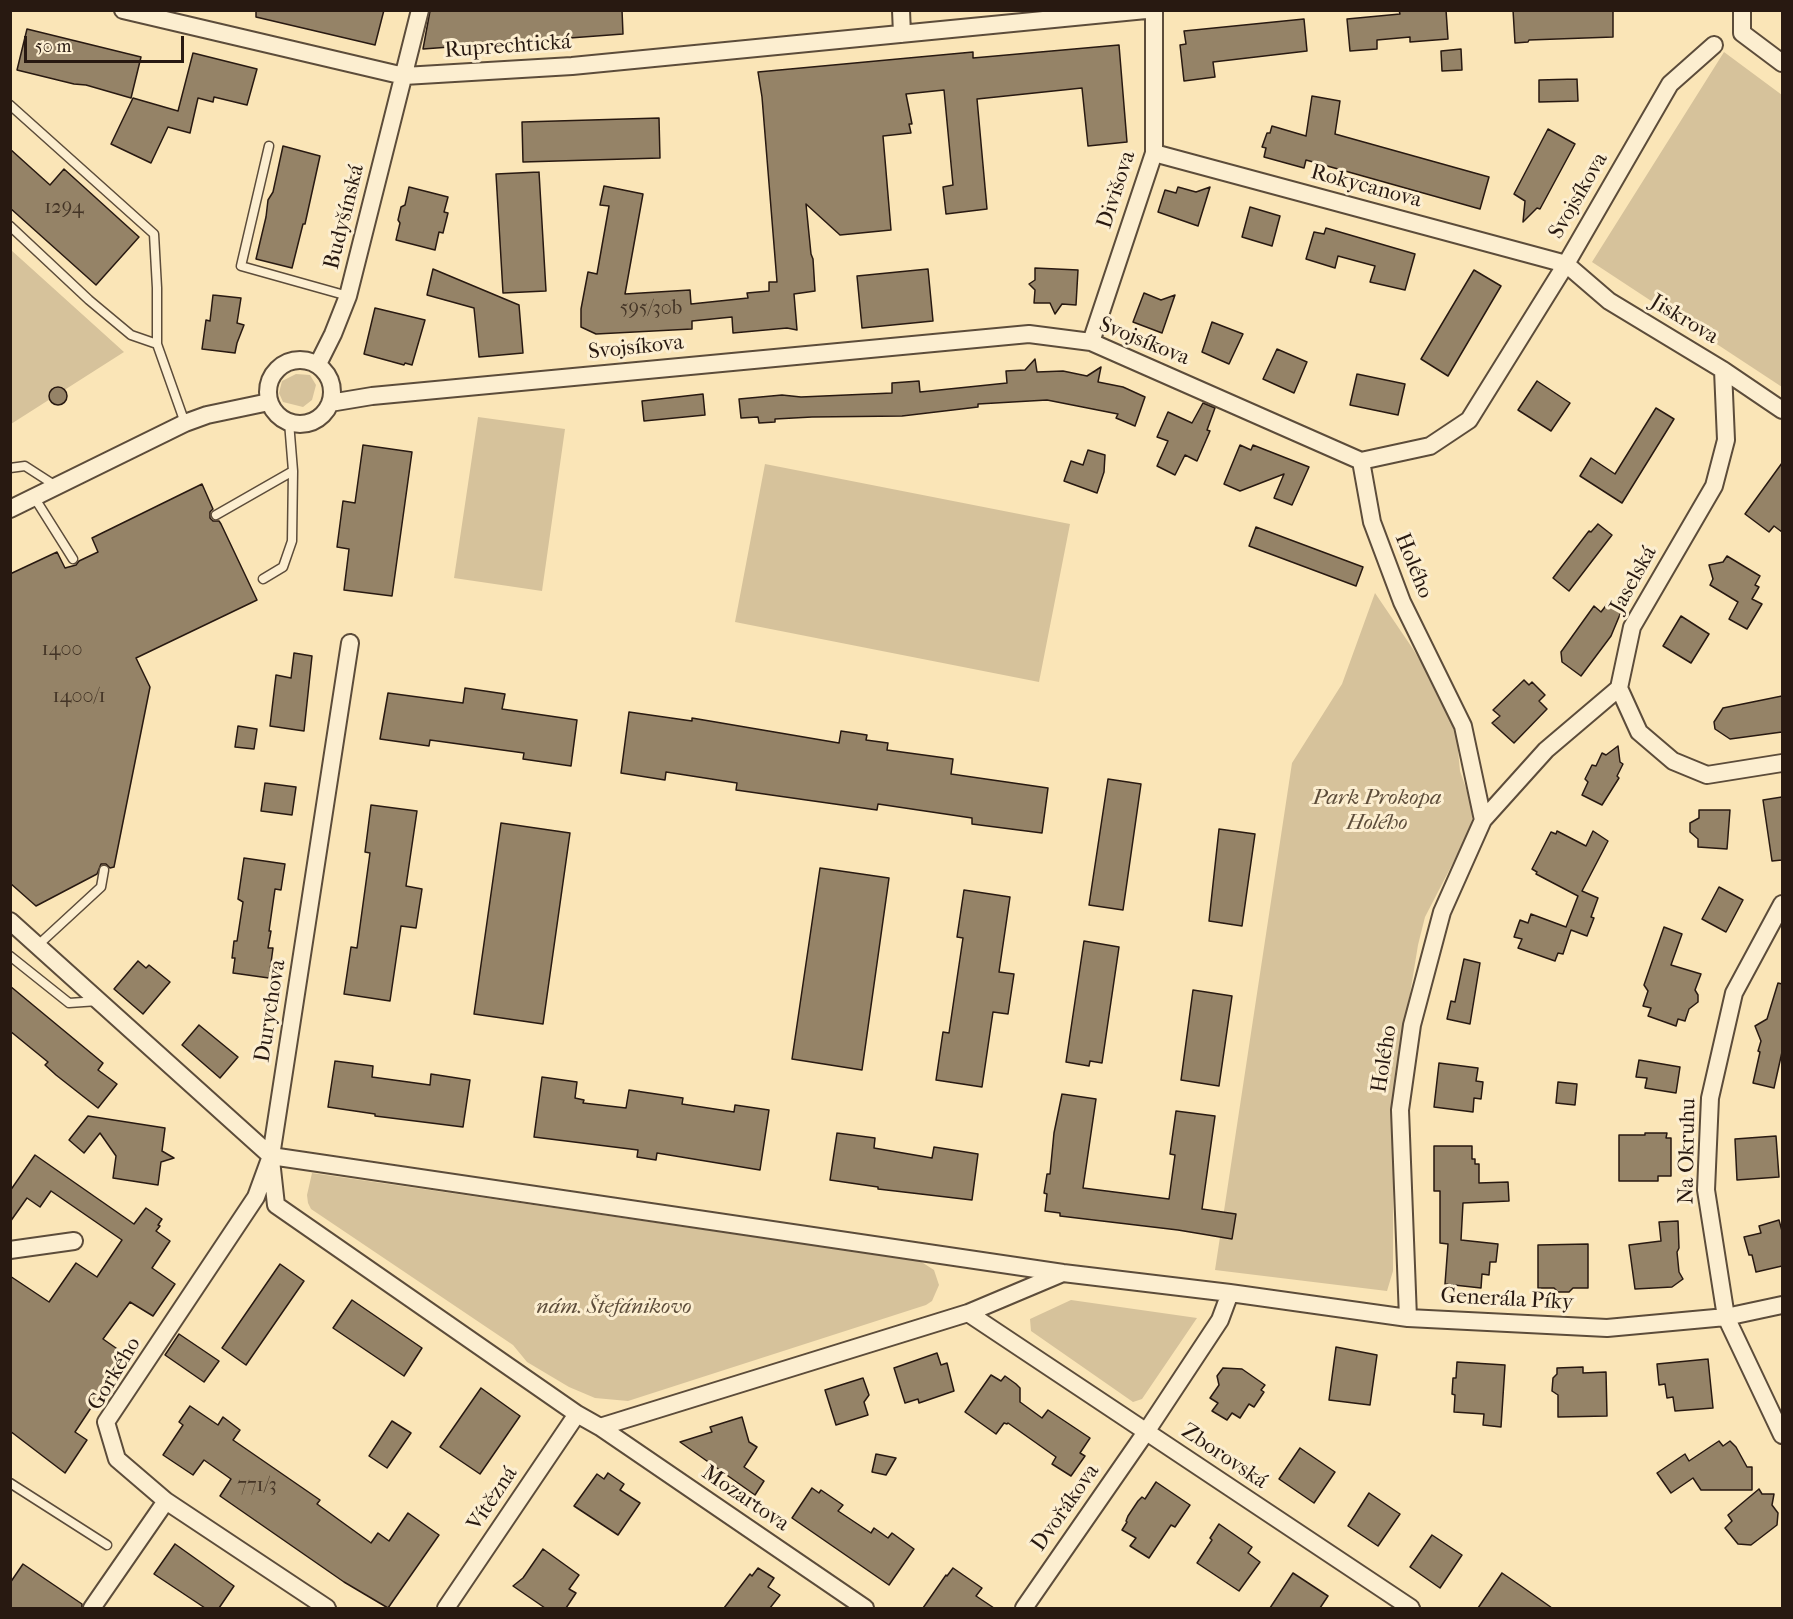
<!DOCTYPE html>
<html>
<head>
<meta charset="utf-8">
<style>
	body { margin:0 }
	#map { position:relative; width:1793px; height:1619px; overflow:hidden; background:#fae5b7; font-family:"IM FELL French Canon",serif }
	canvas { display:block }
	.frame { position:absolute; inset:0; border:12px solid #281911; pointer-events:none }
	.scale { position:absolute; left:24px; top:36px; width:160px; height:27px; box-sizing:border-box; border:3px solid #281911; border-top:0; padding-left:8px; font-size:18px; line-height:21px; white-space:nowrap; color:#281911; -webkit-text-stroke:4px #fceed0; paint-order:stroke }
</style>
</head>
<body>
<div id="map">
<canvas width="1793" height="1619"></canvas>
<div class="frame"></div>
<div class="scale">50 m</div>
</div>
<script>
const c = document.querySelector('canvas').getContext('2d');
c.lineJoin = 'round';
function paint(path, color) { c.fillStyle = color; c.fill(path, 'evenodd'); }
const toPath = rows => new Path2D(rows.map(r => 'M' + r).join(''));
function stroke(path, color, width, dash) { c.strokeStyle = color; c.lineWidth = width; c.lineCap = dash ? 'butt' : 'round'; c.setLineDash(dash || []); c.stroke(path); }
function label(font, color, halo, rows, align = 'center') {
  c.font = font + ' "IM FELL French Canon",serif'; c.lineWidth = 6; c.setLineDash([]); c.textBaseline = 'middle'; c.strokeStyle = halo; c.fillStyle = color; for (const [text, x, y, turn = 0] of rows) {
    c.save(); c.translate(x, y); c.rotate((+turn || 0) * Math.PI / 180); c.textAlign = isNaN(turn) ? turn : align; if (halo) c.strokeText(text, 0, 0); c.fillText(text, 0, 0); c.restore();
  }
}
const green = toPath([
	[1724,52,1782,95,1782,387,1592,262],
	[11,250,124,352,11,424],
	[296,374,310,375,316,385,312,400,303,407,283,402,279,393,282,381],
	[478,417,565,429,542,591,454,578],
	[765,464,1070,524,1039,682,735,622],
	[1375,593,1413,649,1455,719,1460,771,1474,811,1470,830,1425,917,1418,945,1395,1086,1393,1112,1393,1271,1387,1291,1215,1270,1292,763,1342,684],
	[312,1173,920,1261,934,1270,939,1285,932,1301,926,1305,628,1401,595,1398,569,1387,527,1362,513,1345,311,1209,308,1203,307,1195],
	[1071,1300,1197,1318,1142,1399,1133,1402,1031,1331,1030,1319]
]);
const building = toPath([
	[256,10,384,10,375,45,256,17,256,10],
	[514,10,622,10,623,34,423,49,430,11,514,10],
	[1399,10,1446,10,1448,39,1410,42,1410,37,1377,40,1377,49,1350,51,1347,19,1400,14,1399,10],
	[1513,10,1613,10,1613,37,1529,40,1528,42,1515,43,1513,10],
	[1304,19,1307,51,1213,62,1215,77,1184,81,1180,45,1186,44,1184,31,1304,19],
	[27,29,141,57,131,98,86,85,74,84,17,70,27,29],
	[1119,45,1127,142,1088,146,1082,88,977,99,987,209,946,214,943,187,953,185,944,90,906,94,912,124,909,124,911,133,883,136,891,230,840,235,806,204,811,254,813,259,815,291,794,294,797,330,787,328,733,333,732,317,692,321,692,329,596,334,581,327,581,309,588,272,597,274,609,206,600,205,604,186,643,194,625,294,690,290,691,304,748,298,747,293,769,291,769,282,777,282,762,97,758,72,973,52,973,58,1119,45],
	[1461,49,1462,70,1442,71,1441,51,1461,49],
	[193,53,257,69,247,105,214,97,213,102,198,98,190,133,168,127,151,163,111,144,133,98,178,111,193,53],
	[1577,79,1578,101,1539,102,1539,80,1577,79],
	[1312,96,1340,101,1335,134,1489,177,1480,209,1306,160,1304,168,1264,157,1266,148,1262,147,1267,133,1270,133,1272,126,1306,136,1312,96],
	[659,118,660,158,523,162,522,122,659,118],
	[1548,129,1575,144,1540,209,1537,208,1523,222,1525,201,1514,194,1548,129],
	[283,146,320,156,305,224,303,224,292,268,256,259,266,217,268,200,273,192,283,146],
	[10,149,50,185,64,169,139,237,96,285,10,208,10,149],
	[539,172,546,291,503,293,496,174,539,172],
	[409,187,448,197,444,212,448,213,443,233,439,232,435,250,396,240,400,223,398,220,401,207,405,205,409,187],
	[1178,187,1196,192,1210,187,1198,226,1158,212,1165,190,1176,193,1178,187],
	[1250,207,1280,216,1272,246,1242,237,1250,207],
	[1326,228,1415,254,1405,290,1370,282,1375,266,1338,256,1335,268,1306,259,1314,232,1324,234,1326,228],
	[1035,268,1078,270,1076,305,1062,304,1055,314,1050,303,1034,303,1035,290,1029,284,1035,280,1035,268],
	[433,269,519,305,523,353,479,357,474,308,427,295,433,269],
	[928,269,933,321,862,328,857,276,928,269],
	[1474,270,1501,286,1448,376,1421,359,1474,270],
	[1144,293,1161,300,1175,295,1162,333,1133,322,1144,293],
	[213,295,241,298,237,323,244,325,237,343,235,353,202,349,206,320,210,321,213,295],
	[375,308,425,320,412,365,405,363,404,365,364,354,375,308],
	[1212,322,1243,334,1229,364,1202,352,1212,322],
	[1277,349,1307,362,1294,393,1263,379,1277,349],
	[1035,359,1037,372,1063,371,1087,376,1101,367,1098,382,1123,387,1145,397,1135,426,1116,418,1118,414,1047,400,978,404,978,407,902,416,812,417,775,419,775,422,759,423,758,417,741,418,739,399,782,395,801,397,892,393,892,383,919,381,920,392,1007,383,1006,371,1025,370,1035,359],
	[1357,374,1405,384,1398,415,1350,405,1357,374],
	[1537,381,1570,403,1551,431,1518,410,1537,381],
	'49 396a9 9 0 1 1 18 0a9 9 0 1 1-18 0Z',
	[703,394,705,415,644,421,642,401,703,394],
	[1203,403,1215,408,1207,430,1210,431,1197,461,1185,455,1175,475,1157,466,1168,441,1157,437,1168,412,1192,423,1203,403],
	[1656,408,1674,419,1622,503,1580,476,1591,458,1615,474,1656,408],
	[363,445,412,452,392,596,344,590,349,549,337,547,343,501,355,503,363,445],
	[1240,445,1251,450,1253,445,1309,467,1292,505,1274,498,1284,474,1240,491,1224,484,1240,445],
	[1088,450,1105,455,1104,472,1097,493,1064,481,1071,461,1083,465,1088,450],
	[1782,463,1782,532,1774,526,1769,532,1745,514,1782,463],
	[202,484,213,509,210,512,210,518,213,521,219,521,221,524,257,600,136,658,150,687,114,867,110,868,106,864,101,864,97,874,36,906,10,883,10,574,57,552,65,568,76,565,79,561,98,552,92,538,202,484],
	[1598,524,1612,535,1569,591,1553,578,1589,531,1591,532,1598,524],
	[1256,527,1363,567,1356,586,1249,546,1256,527],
	[1727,556,1760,576,1755,585,1759,587,1752,599,1762,604,1747,629,1729,619,1738,602,1710,585,1713,579,1709,565,1723,562,1727,556],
	[1608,603,1621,612,1611,636,1581,676,1562,662,1561,652,1594,606,1601,612,1608,603],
	[1681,616,1709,634,1691,663,1663,646,1681,616],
	[294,653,312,656,304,731,270,726,276,675,291,678,294,653],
	[1524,680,1529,685,1532,682,1545,695,1539,701,1547,709,1514,743,1492,723,1500,716,1493,710,1524,680],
	[465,688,505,694,502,709,577,720,571,766,523,759,524,753,430,740,429,746,380,739,388,693,463,703,465,688],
	[1782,696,1782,732,1730,739,1715,729,1714,722,1723,708,1782,696],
	[629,712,692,721,692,718,839,743,841,731,867,735,866,740,888,743,887,750,953,759,951,774,1048,788,1042,833,972,824,972,818,878,804,877,810,736,790,737,783,666,772,665,780,621,773,629,712],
	[238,726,257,729,254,749,235,747,238,726],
	[1618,746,1620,762,1623,764,1617,776,1619,778,1602,805,1582,795,1588,782,1585,779,1592,765,1596,766,1602,753,1606,755,1618,746],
	[1108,779,1141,784,1123,910,1089,905,1108,779],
	[265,783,296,787,292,815,261,811,265,783],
	[1782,797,1782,860,1772,861,1763,800,1782,797],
	[371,805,417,811,406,886,422,889,416,928,401,926,390,1001,344,994,351,947,357,948,370,853,365,852,371,805],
	[1699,810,1730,810,1727,849,1698,847,1698,839,1690,832,1690,823,1699,818,1699,810],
	[501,823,570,833,543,1024,474,1014,501,823],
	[1219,829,1255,834,1242,926,1209,921,1219,829],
	[1557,831,1586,846,1593,831,1608,841,1582,891,1598,898,1591,917,1594,918,1587,936,1571,930,1563,954,1558,953,1555,961,1518,948,1522,939,1514,937,1520,920,1528,923,1531,914,1566,927,1578,896,1536,874,1537,872,1532,869,1551,832,1556,834,1557,831],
	[244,858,285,864,281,890,275,889,269,931,271,931,268,948,273,948,269,978,233,973,235,958,232,958,234,941,237,941,243,902,238,899,244,858],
	[820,868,889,878,862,1070,792,1059,820,868],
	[1719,887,1743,900,1726,932,1702,919,1719,887],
	[964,890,1010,897,999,972,1014,974,1008,1014,993,1012,982,1087,936,1080,943,1032,949,1033,963,938,957,937,964,890],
	[1664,927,1682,934,1671,965,1701,974,1695,990,1698,995,1698,1002,1689,1009,1685,1021,1678,1019,1676,1026,1648,1016,1651,1008,1643,1006,1648,991,1644,985,1664,927],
	[1084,941,1119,947,1102,1063,1090,1061,1089,1066,1066,1062,1084,941],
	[1464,959,1480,963,1470,1024,1447,1019,1451,1001,1455,1002,1464,959],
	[138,961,146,968,149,965,170,982,143,1014,114,989,138,961],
	[1778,983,1782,984,1782,1052,1774,1088,1753,1083,1760,1052,1758,1051,1761,1041,1755,1026,1767,1019,1778,983],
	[10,986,103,1063,98,1070,117,1084,98,1108,56,1075,45,1065,48,1062,10,1031,10,986],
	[1193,990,1232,996,1219,1086,1181,1080,1193,990],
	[199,1025,238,1057,220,1078,182,1045,199,1025],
	[1639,1060,1680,1067,1676,1093,1645,1088,1647,1078,1636,1077,1639,1060],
	[335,1061,373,1066,372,1077,430,1085,431,1074,470,1080,463,1127,375,1116,375,1114,328,1107,335,1061],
	[1439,1063,1478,1068,1476,1081,1483,1082,1481,1099,1474,1098,1473,1112,1434,1107,1439,1063],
	[542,1077,577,1082,575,1098,584,1100,583,1103,626,1108,629,1090,683,1098,682,1104,734,1112,735,1105,769,1110,760,1170,657,1153,656,1160,637,1157,638,1150,534,1137,542,1077],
	[1558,1082,1577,1084,1575,1105,1556,1103,1558,1082],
	[1062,1094,1096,1099,1083,1188,1169,1199,1175,1155,1170,1154,1176,1111,1215,1116,1202,1209,1236,1214,1232,1239,1178,1230,1060,1216,1060,1213,1045,1211,1047,1194,1044,1193,1047,1174,1050,1174,1054,1133,1062,1094],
	[88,1116,165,1128,162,1151,174,1158,161,1162,158,1185,113,1178,116,1156,100,1133,84,1153,69,1140,88,1116],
	[837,1133,875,1138,874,1148,932,1158,934,1147,978,1154,972,1200,878,1189,878,1187,830,1180,837,1133],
	[1645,1133,1667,1133,1666,1138,1671,1138,1671,1176,1658,1176,1658,1181,1619,1181,1619,1135,1645,1135,1645,1133],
	[1776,1136,1779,1177,1737,1180,1735,1139,1776,1136],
	[1434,1146,1472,1146,1472,1159,1475,1159,1475,1164,1479,1164,1479,1183,1508,1182,1509,1201,1463,1203,1461,1240,1498,1244,1496,1262,1490,1262,1489,1275,1482,1274,1481,1288,1445,1284,1448,1244,1440,1243,1440,1191,1434,1191,1434,1146],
	[35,1155,134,1224,146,1208,162,1219,158,1225,160,1226,156,1231,170,1241,152,1268,175,1284,153,1316,130,1302,103,1339,126,1355,75,1432,87,1440,65,1473,10,1431,10,1276,49,1302,76,1263,97,1277,122,1240,51,1191,40,1207,27,1198,10,1222,10,1191,35,1155],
	[1779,1220,1782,1231,1782,1266,1756,1272,1752,1255,1749,1255,1744,1237,1761,1233,1759,1226,1779,1220],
	[1678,1221,1679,1248,1677,1252,1679,1272,1683,1279,1672,1287,1635,1289,1629,1245,1661,1241,1659,1222,1678,1221],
	[1588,1244,1588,1288,1573,1288,1569,1292,1558,1292,1554,1288,1538,1288,1538,1245,1588,1244],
	[280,1264,304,1281,246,1365,222,1348,280,1264],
	[352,1300,422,1348,404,1376,333,1328,352,1300],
	[179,1334,219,1361,204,1382,165,1355,179,1334],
	[1336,1347,1377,1355,1370,1405,1329,1400,1336,1347],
	[937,1353,941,1365,947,1363,954,1391,919,1403,918,1399,905,1403,894,1368,937,1353],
	[1708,1359,1713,1408,1675,1411,1673,1397,1667,1398,1665,1384,1659,1385,1657,1364,1708,1359],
	[1457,1362,1505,1365,1501,1427,1483,1425,1484,1414,1454,1412,1455,1395,1452,1394,1453,1378,1456,1378,1457,1362],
	[1583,1367,1583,1373,1606,1372,1607,1416,1558,1417,1558,1395,1552,1391,1553,1378,1557,1374,1557,1368,1583,1367],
	[1223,1368,1242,1369,1265,1385,1261,1390,1264,1392,1254,1407,1249,1404,1240,1418,1232,1413,1227,1420,1212,1411,1218,1403,1210,1398,1219,1385,1217,1376,1223,1368],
	[991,1375,1001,1381,1005,1376,1016,1384,1020,1388,1020,1402,1042,1418,1048,1410,1090,1438,1080,1453,1085,1456,1071,1476,1052,1464,1056,1457,1008,1423,1007,1424,1004,1423,996,1434,965,1412,991,1375],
	[863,1378,869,1395,864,1402,868,1415,836,1425,825,1390,863,1378],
	[481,1388,520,1416,480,1474,440,1447,481,1388],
	[190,1406,218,1425,223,1417,240,1430,233,1440,320,1500,317,1504,371,1543,378,1533,389,1541,408,1513,439,1535,388,1608,344,1582,220,1496,231,1479,204,1460,193,1475,163,1455,183,1425,179,1422,190,1406],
	[742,1417,749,1442,757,1447,744,1467,764,1481,755,1495,680,1442,712,1432,710,1427,742,1417],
	[392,1421,411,1433,387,1468,369,1456,392,1421],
	[1719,1441,1723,1446,1730,1441,1736,1447,1747,1467,1752,1467,1752,1490,1701,1490,1693,1478,1671,1493,1657,1473,1685,1454,1689,1461,1719,1441],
	[1300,1448,1335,1472,1314,1503,1279,1479,1300,1448],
	[876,1454,896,1458,886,1475,872,1472,876,1454],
	[608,1473,624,1484,620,1490,640,1503,618,1535,574,1506,597,1474,604,1479,608,1473],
	[1156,1482,1190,1505,1175,1527,1171,1525,1149,1558,1130,1546,1136,1538,1122,1530,1127,1522,1126,1521,1128,1516,1138,1501,1142,1497,1145,1499,1156,1482],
	[812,1488,819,1493,821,1490,843,1505,838,1511,871,1533,874,1528,888,1538,892,1533,914,1549,889,1585,792,1518,812,1488],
	[1759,1489,1762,1494,1774,1494,1772,1505,1778,1513,1777,1525,1751,1545,1738,1544,1725,1528,1732,1521,1728,1515,1759,1489],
	[1369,1493,1400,1514,1378,1546,1348,1526,1369,1493],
	[1219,1524,1252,1547,1248,1553,1260,1562,1239,1591,1197,1563,1212,1540,1210,1538,1219,1524],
	[1432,1535,1462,1555,1440,1588,1410,1567,1432,1535],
	[175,1544,234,1586,219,1608,205,1608,154,1574,175,1544],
	[543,1549,579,1575,569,1589,576,1593,566,1608,545,1608,513,1586,523,1578,543,1549],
	[23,1564,82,1604,82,1608,10,1608,10,1583,23,1564],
	[758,1568,774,1578,768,1587,780,1595,770,1608,724,1608,750,1574,752,1576,758,1568],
	[953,1568,982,1588,976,1596,994,1608,923,1608,946,1575,947,1576,953,1568],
	[1293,1573,1328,1596,1320,1608,1270,1608,1293,1573],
	[1502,1573,1521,1586,1552,1608,1478,1608,1502,1573]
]);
const lane = toPath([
	[10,105,154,234,157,288,157,344,185,423],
	[269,146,241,266,348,296],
	[10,226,89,300,131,335,157,344],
	[10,468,25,466,56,486],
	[34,497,73,559],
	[216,515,293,471,289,422],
	[263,579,283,567,292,541,293,471],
	[37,946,101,887,104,870],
	[10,956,69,1003,98,1001],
	[10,1483,107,1545]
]);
const street = toPath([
	[123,10,404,76,572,66,1146,10],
	[901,10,902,34],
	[1742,10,1742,33,1782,63],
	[1154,153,1566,264,1609,301,1723,370,1782,410],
	[1091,342,1154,153,1154,10],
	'268 392a32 32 0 1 1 64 0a32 32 0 1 1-64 0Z',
	[318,364,333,334,348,296,420,10],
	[1723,370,1726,440,1714,486,1632,627,1619,688,1639,732,1673,761,1707,775,1782,763],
	[330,403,372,396,1029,334,1091,342,1361,461,1430,446,1469,420,1566,264,1670,84,1714,45],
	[1361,461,1372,522,1402,602,1463,726,1483,820],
	[10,509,185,423,207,415,269,402],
	[1782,904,1734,993,1710,1098,1706,1190,1726,1317,1782,1435],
	[10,921,271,1156],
	[271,1156,1063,1273,1230,1293,1408,1318,1607,1328,1726,1317,1782,1305],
	[271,1160,276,1205,577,1414,600,1427,865,1608],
	[10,1250,74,1241],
	[968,1313,1411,1608],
	[1408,1318,1400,1110,1412,1025,1442,912,1483,820,1546,750,1619,688],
	[600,1427,968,1313,1063,1273],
	[92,1608,166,1501],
	[327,1608,166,1501,117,1459,106,1422,256,1197,271,1156,350,643],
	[446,1608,577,1414],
	[1024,1608,1146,1432,1220,1320,1230,1293]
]);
const numberNames = [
	["1294",64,208],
	["595/30b",651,309],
	["1400",62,650],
	["1400/1",79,697],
	["771/3",257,1486]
];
const streetNames = [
	["Ruprechtická",508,47,-4],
	["Rokycanova",1366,187,15],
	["Divišova",1117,190,-72],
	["Svojsíkova",1579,196,-60],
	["Budyšínská",345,217,-76],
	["Jiskrova",1684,320,31],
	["Svojsíkova",1144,342,22],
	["Svojsíkova",636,348,-6],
	["Holého",1413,566,68],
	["Jaselská",1634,580,-61],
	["Durychova",271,1011,-81],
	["Holého",1385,1059,-81],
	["Na Okruhu",1688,1151,-89],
	["Generála Píky",1507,1300,3],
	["Gorkého",115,1374,-59],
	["Zborovská",1224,1457,34],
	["Vítězná",493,1499,-56],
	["Mozartova",745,1499,34],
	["Dvořákova",1066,1508,-55]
];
const parkNames = [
	["Park Prokopa",1377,799],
	["Holého",1377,824],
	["nám. Štefánikovo",614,1308]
];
paint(green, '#d6c29b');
paint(building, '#958367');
stroke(building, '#281911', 1.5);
stroke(lane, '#5c4c3a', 11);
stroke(street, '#5c4c3a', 20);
stroke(lane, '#fceed0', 8);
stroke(street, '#fceed0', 16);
label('20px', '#433426', null, numberNames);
label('22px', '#281911', '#fceed0', streetNames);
label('italic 22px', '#5c4c3a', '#fceed0', parkNames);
</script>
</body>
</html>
